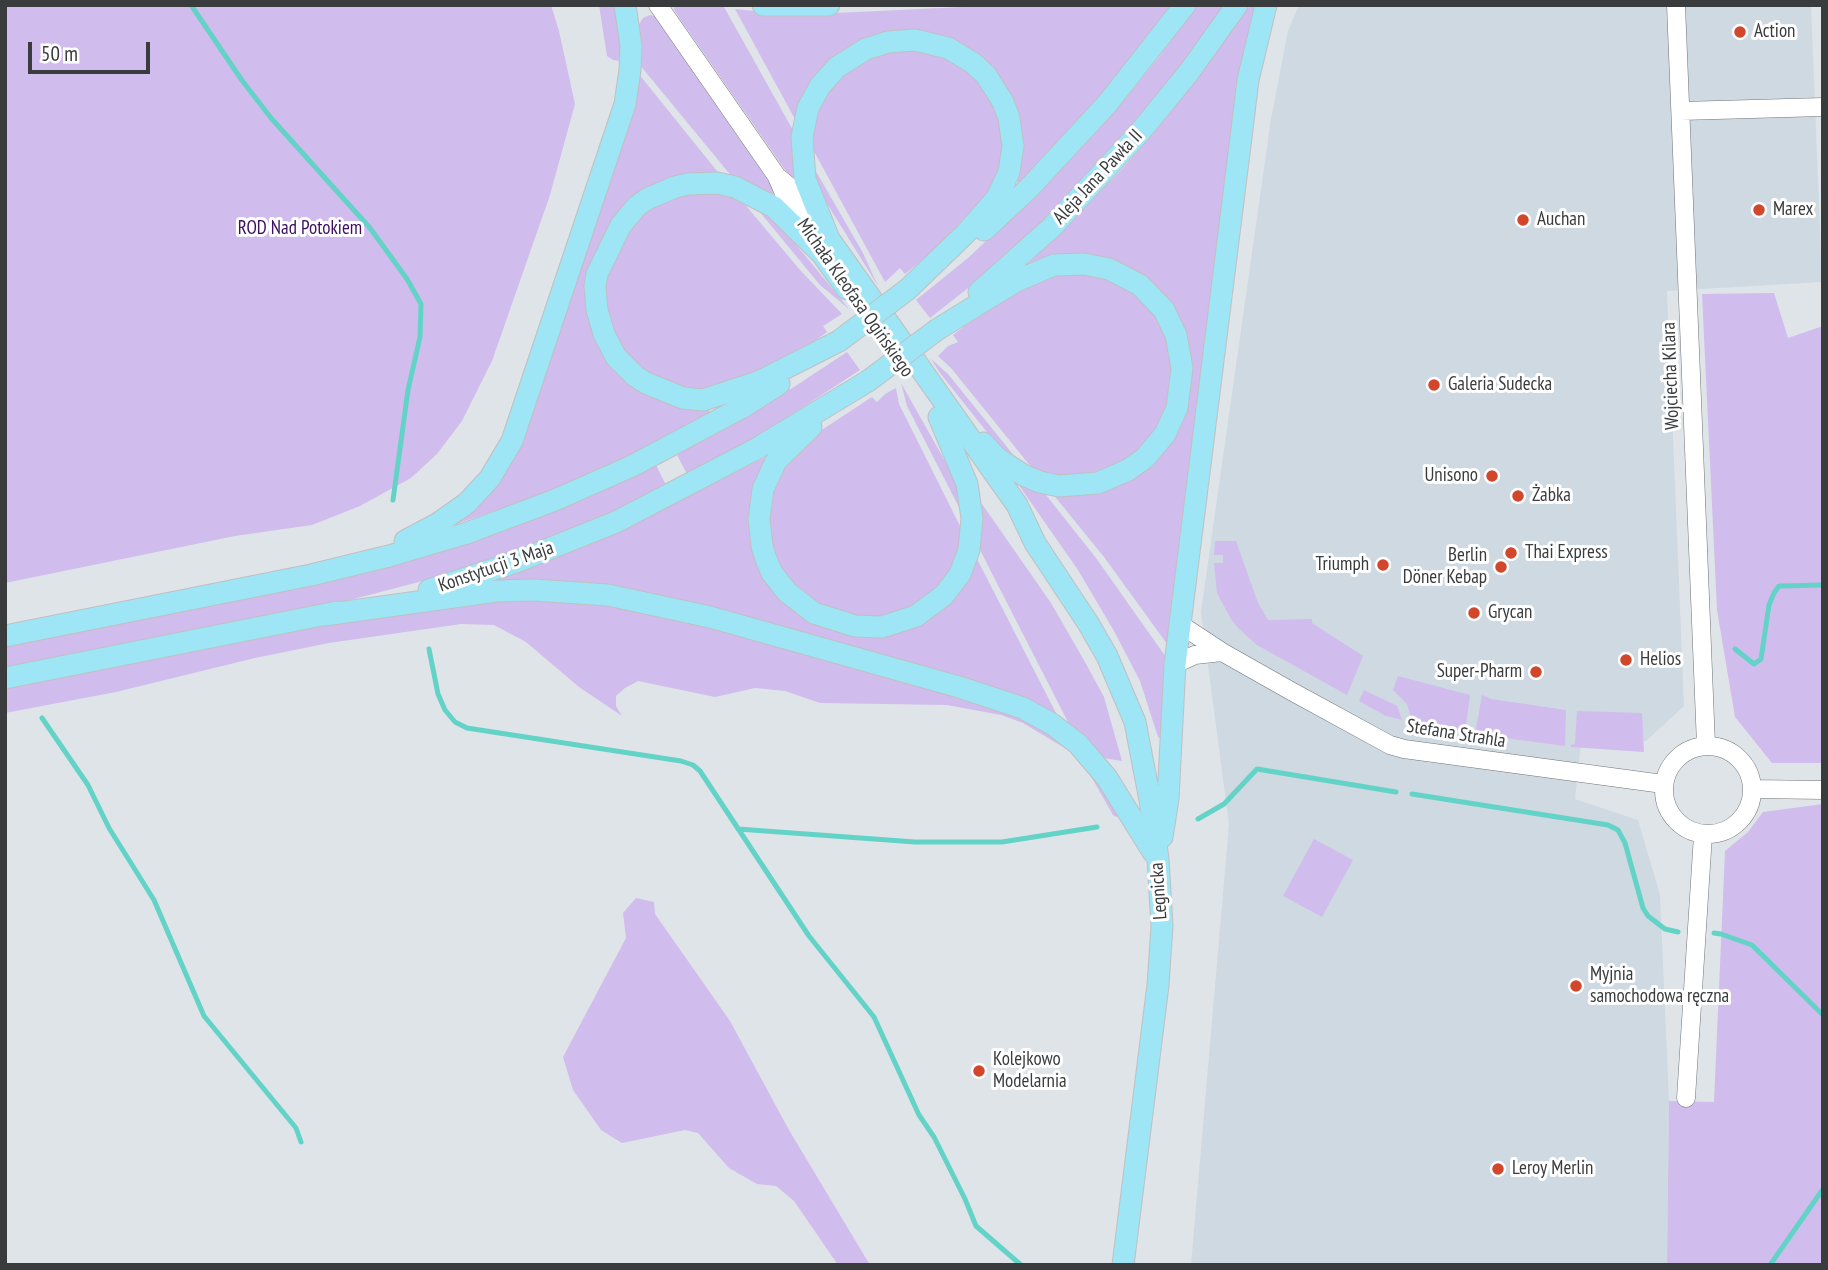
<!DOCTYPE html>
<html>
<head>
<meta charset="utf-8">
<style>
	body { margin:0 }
	#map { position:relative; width:1828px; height:1270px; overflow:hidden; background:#dfe4e8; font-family:"PT Sans Narrow",sans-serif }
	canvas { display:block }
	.frame { position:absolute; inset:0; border:7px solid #393b3d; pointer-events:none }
	.scale { position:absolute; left:28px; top:42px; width:122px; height:32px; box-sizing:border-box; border:4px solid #393b3d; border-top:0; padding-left:9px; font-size:21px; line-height:24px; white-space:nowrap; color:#393b3d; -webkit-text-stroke:5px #fff; paint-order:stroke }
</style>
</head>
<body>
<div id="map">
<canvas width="1828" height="1270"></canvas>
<div class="frame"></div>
<div class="scale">50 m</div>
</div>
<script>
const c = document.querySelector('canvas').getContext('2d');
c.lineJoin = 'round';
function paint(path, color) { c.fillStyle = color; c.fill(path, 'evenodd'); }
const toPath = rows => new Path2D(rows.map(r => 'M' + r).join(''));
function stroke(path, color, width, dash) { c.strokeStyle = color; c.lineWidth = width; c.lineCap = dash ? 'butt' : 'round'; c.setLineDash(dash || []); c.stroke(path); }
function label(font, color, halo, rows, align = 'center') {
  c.font = font + ' "PT Sans Narrow",sans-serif'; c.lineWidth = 6; c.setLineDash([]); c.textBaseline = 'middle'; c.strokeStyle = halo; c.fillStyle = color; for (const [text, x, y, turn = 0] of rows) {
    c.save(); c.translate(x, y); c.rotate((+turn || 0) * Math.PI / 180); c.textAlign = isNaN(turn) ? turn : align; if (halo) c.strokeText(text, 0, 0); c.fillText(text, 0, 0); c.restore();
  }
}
const built = toPath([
	[1299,5,1811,5,1822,282,1667,291,1684,706,1646,741,1582,734,1575,799,1638,820,1660,895,1669,1101,1667,1265,1191,1265,1229,824,1201,612,1271,119,1288,31]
]);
const green = toPath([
	[5,5,551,5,559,31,575,104,550,195,492,361,462,421,437,454,411,478,360,506,312,525,235,536,5,583],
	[599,5,618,5,623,61,613,60,607,56],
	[675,5,724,7,794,132,796,181,790,177,680,19,674,9],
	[1004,5,1172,5,1099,99,1019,183,1016,180,991,70,875,37,796,121,735,9,794,15],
	[1197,5,1225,5,1182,66,1132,125,1044,220,977,281,930,318,916,300,968,258,1056,175,1115,111,1159,57],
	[1250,5,1256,5,1170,648,1104,557,1052,493,1100,490,1185,410,1154,287,1030,264,1030,262,1122,169,1171,112],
	[650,15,654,16,774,189,772,194,733,178,639,64,638,26,643,18],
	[899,48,934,52,974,74,999,113,1005,145,994,194,932,252,905,274,900,268,885,282,809,142,812,125,826,90,859,60],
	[638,73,721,176,702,175,606,233,603,351,708,408,710,412,628,457,552,491,459,523,458,521,482,499],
	[810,161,863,253,878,286,818,189],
	[690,190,737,195,800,270,842,314,823,326,827,332,805,348,732,390,685,391,639,370,615,340,603,295,609,263,642,211],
	[759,211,776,220,849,309,820,285],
	[1096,273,1136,291,1165,327,1174,380,1163,421,1132,459,1084,479,1036,473,951,368,938,356,948,346,958,342,953,335,1007,293,1048,274],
	[1774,293,1788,338,1823,326,1823,763,1772,763,1735,717,1717,610,1702,294],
	[847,352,860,370,751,441,688,476,677,455,794,387],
	[931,359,948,374,1024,468,1018,465,994,441,940,373],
	[901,383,958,484,963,515,907,406],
	[896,388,899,404,964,534,946,582,911,610,868,620,826,610,786,579,769,543,768,504,782,465,811,437,872,397,877,402,885,394],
	[766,457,768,458,760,473,774,588,884,634,975,555,1057,715,988,688,496,581,619,531],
	[656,465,667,487,612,513,513,553,438,577,323,607,5,669,5,645,313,584,637,475],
	[1018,484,1042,490,1096,558,1168,660,1161,739,1158,737,1140,681,1114,631,1078,570],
	[982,504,1051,603,1085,662,1104,697,1122,761,1103,758,1071,728,978,546],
	[1215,541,1236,541,1258,603,1268,620,1312,619,1312,623,1363,656,1347,695,1257,645,1238,628,1231,619,1217,593,1214,563,1223,563,1223,555,1214,555],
	[565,599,668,614,1019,715,1048,731,1091,768,1123,820,1113,815,1088,771,1073,753,1023,723,1001,715,947,705,820,703,785,691,755,688,715,697,638,681,625,688,616,696,616,706,622,716,579,687,526,642,494,625,461,624,329,643,255,658,116,692,5,713,5,687,326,623,455,603],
	[1398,676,1470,695,1465,733,1413,725,1407,704,1393,690],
	[1364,690,1397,706,1402,720,1386,716,1359,701],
	[1482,695,1491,699,1566,710,1565,746,1475,734],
	[1577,711,1642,713,1644,752,1571,747,1571,745,1575,744],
	[1823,804,1823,1265,1667,1265,1669,1101,1714,1102,1725,851,1748,832,1763,812],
	[1314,839,1353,860,1322,917,1283,896],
	[636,898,654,902,655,914,730,1021,789,1130,870,1265,838,1265,794,1201,776,1186,757,1184,729,1168,698,1133,685,1130,622,1143,601,1130,573,1090,563,1057,626,938,623,913]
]);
const stream = toPath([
	[191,5,241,79,271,118,370,228,407,279,421,304,420,337,408,390,393,500],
	[429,649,438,694,445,710,455,722,467,728,681,761,693,765,700,771,809,936,874,1017,919,1115,934,1137,965,1199,976,1226,1021,1265],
	[1735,649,1754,664,1761,659,1769,605,1774,593,1779,586,1823,585],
	[42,718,88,785,109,828,154,900,204,1016,296,1128,301,1142],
	[1412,794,1608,825,1618,830,1625,843,1643,908,1648,916,1665,929,1678,932],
	[1198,819,1224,804,1257,769,1396,792],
	[738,829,915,842,1002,842,1097,827],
	[1714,933,1721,934,1752,945,1823,1015],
	[1770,1265,1823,1189]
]);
const minor = toPath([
	[658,5,776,175,787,200,808,233],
	[1676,5,1706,745],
	[1681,111,1823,107],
	[779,178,797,193,815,220],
	[1181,625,1222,652,1291,691,1390,745,1404,749,1663,784],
	[1175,664,1195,655,1222,652],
	'1664 790a44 44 0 1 1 88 0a44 44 0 1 1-88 0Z',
	[1753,789,1823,790],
	[1686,1098,1703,835]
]);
const major = toPath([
	[763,5,829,5],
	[984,230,1029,188,1107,104,1185,5],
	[908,289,966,233,997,198,1009,172,1013,146,1009,118,1003,102,986,75,973,63,948,48,915,40,888,42,866,49,837,67,820,86,808,108,802,137,805,179,829,239,1017,505,1035,543,1088,623,1107,656,1135,722,1150,800,1158,859,1162,926,1158,985,1123,1265],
	[979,292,1052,227,1140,132,1189,72,1237,5],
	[938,329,1016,281,1054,265,1084,264,1109,269,1140,285,1164,310,1176,335,1182,368,1177,408,1165,434,1145,458,1128,470,1098,483,1059,486,1040,482,1023,475,997,458,983,443],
	[839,341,758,382,703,400,683,398,646,383,635,376,616,357,604,334,597,310,595,286,597,274,621,225,637,206,647,199,675,187,688,184,717,183,735,187,774,207,822,254,847,289],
	[811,427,776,461,763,489,759,519,762,546,766,559,772,573,787,592,814,613,855,626,882,627,916,616,944,595,960,574,969,550,972,518,967,484,939,417],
	[405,541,437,524,467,503,490,478,512,441,625,104,630,70,631,46,625,5],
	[429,590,516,562,616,522,756,449,868,381],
	[324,615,497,591,534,590,608,595,710,617,959,687,1023,708,1052,724,1078,744,1107,778,1153,852],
	[5,636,311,575,389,556,467,533,555,500,632,466,741,408,779,384],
	[5,678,337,612],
	[1162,837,1168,799,1175,664,1241,137,1248,80,1266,5]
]);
const majorBridge = toPath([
	[839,341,908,289],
	[868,381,938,329]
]);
const markers = [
	[1740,32,7,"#d2462c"],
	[1759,210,7,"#d2462c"],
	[1523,220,7,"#d2462c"],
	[1434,385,7,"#d2462c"],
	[1492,476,7,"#d2462c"],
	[1518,496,7,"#d2462c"],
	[1511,553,7,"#d2462c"],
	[1383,565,7,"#d2462c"],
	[1501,567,7,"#d2462c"],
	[1474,613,7,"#d2462c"],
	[1626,660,7,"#d2462c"],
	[1536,672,7,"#d2462c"],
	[1576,986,7,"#d2462c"],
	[979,1071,7,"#d2462c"],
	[1498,1169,7,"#d2462c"]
];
const poiNames = [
	["Action",1754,32],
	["Marex",1773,210],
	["Auchan",1537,220],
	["Galeria Sudecka",1448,385],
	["Unisono",1478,476,"right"],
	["Żabka",1532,496],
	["Thai Express",1525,553],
	["Berlin",1487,556,"right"],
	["Döner Kebap",1487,578,"right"],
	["Triumph",1369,565,"right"],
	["Grycan",1488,613],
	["Helios",1640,660],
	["Super-Pharm",1522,672,"right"],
	["Myjnia",1590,975],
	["samochodowa ręczna",1590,997],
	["Kolejkowo",993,1060],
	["Modelarnia",993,1082],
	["Leroy Merlin",1512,1169]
];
const streetNames = [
	["Aleja Jana Pawła II",1098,177,-47],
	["Michała Kleofasa Ogińskiego",855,298,55],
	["Wojciecha Kilara",1671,376,-92],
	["Konstytucji 3 Maja",496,567,-19],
	["Stefana Strahla",1456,734,9],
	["Legnicka",1159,891,-94]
];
const parkNames = [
	["ROD Nad Potokiem",300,229]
];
paint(built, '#ced9e2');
paint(green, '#d1bcee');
stroke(stream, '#64d3c7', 5);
stroke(minor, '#707478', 19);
stroke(major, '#c0c0c1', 23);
stroke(minor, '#fff', 18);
stroke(major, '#9ee5f5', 21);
stroke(majorBridge, '#c0c0c1', 23, []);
stroke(majorBridge, '#9ee5f5', 21);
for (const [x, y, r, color] of markers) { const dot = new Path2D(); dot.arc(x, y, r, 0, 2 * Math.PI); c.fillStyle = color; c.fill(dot); stroke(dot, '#fff', 2.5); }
label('19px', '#393b3d', '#fff', poiNames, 'left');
label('19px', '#393b3d', '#fff', streetNames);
label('19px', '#3b0e60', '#fff', parkNames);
</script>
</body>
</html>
